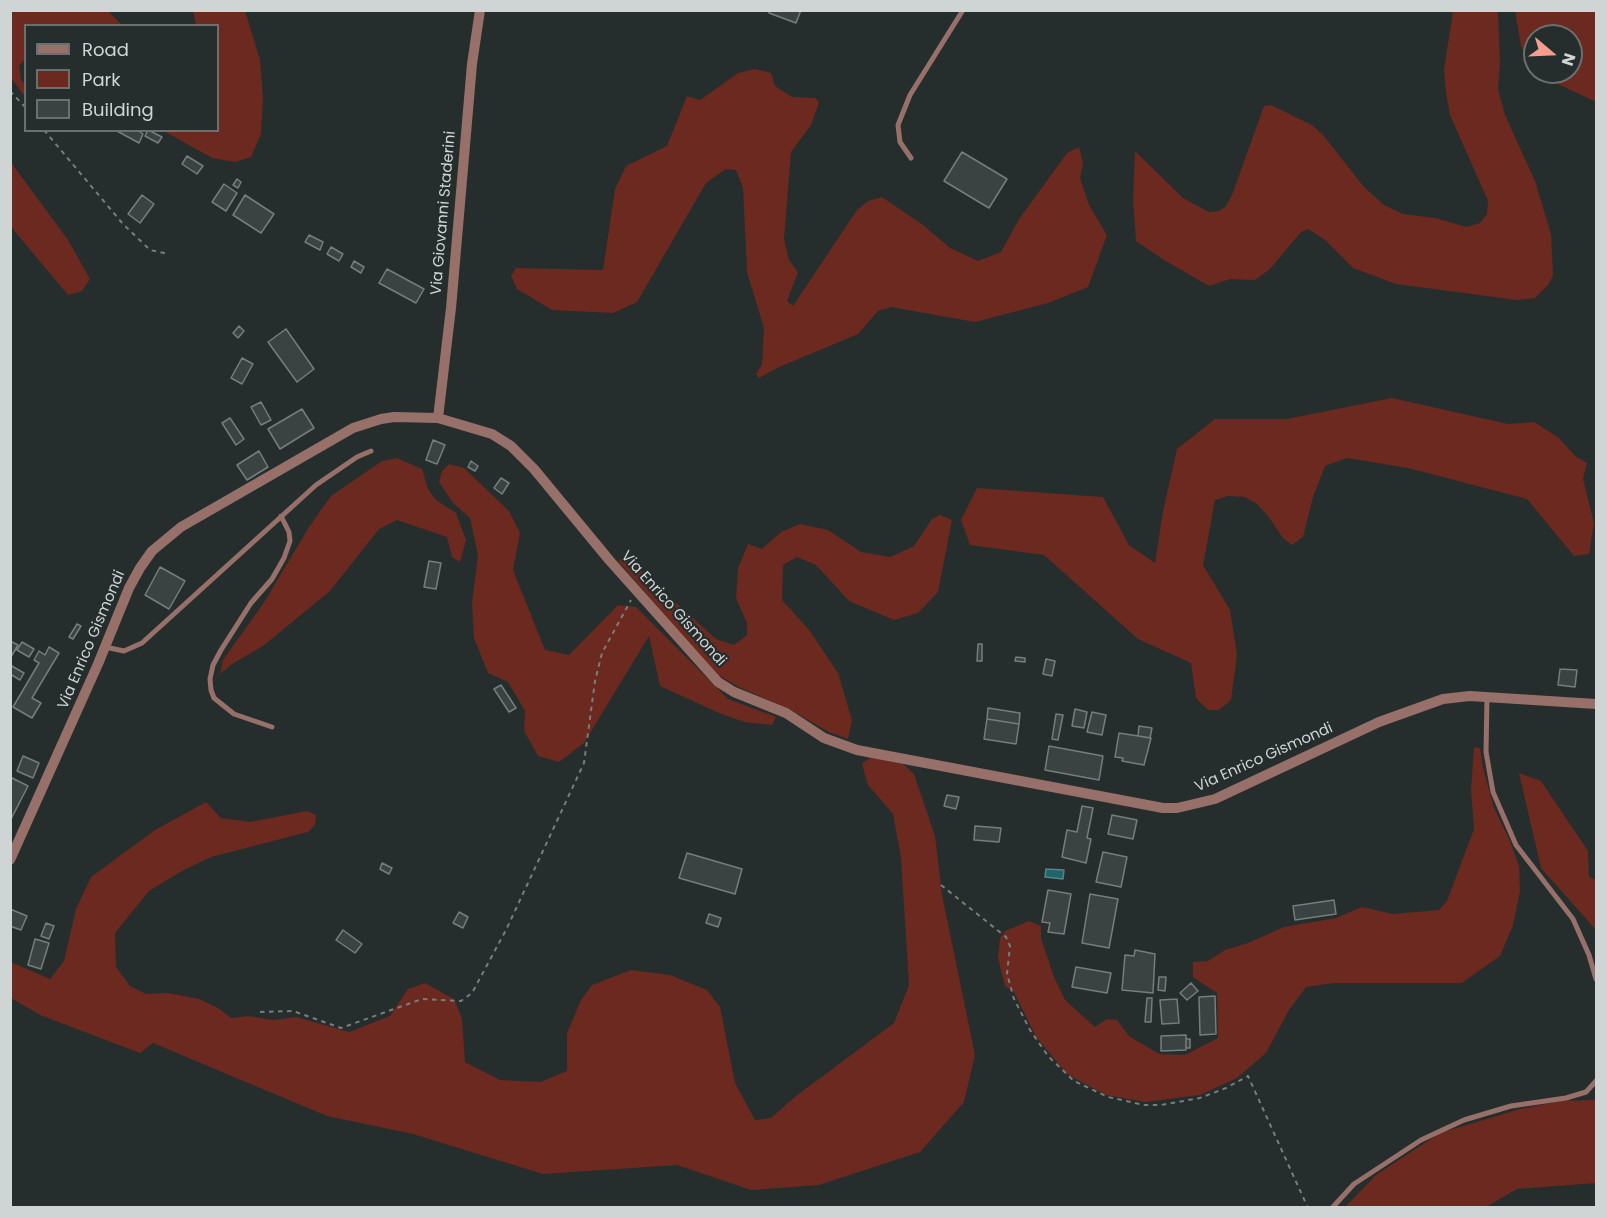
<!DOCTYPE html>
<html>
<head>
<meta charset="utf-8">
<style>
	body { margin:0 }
	#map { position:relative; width:1607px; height:1218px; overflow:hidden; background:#262d2d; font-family:Poppins,sans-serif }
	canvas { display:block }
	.frame { position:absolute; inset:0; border:12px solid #cfd4d4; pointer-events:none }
	.legend { position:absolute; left:24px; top:24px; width:195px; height:108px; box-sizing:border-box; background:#262d2d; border:2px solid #6a7070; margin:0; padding:8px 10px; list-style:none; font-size:18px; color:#cfd4d4 }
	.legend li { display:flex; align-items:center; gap:12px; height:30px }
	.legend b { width:30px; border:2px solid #6a7070 }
	.north { position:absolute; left:1523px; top:24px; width:60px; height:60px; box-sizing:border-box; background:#262d2d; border:2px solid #6a7070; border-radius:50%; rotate:109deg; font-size:16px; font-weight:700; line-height:24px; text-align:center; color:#cfd4d4 }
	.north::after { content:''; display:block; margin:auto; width:21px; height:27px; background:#f59d8e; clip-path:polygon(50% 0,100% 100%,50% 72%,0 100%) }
</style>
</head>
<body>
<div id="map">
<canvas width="1607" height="1218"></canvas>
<div class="frame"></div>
<ul class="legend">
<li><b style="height:8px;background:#967069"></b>Road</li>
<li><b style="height:16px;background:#6b291f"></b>Park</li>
<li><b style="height:16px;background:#3a4242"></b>Building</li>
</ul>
<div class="north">N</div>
</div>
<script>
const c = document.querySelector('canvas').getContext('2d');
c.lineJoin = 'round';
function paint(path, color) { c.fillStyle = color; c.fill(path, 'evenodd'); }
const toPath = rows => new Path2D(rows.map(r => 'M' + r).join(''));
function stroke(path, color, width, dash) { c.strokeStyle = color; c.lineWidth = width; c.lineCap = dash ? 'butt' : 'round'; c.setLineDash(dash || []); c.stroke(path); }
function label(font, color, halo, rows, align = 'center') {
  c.font = font + ' Poppins,sans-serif'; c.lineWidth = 4.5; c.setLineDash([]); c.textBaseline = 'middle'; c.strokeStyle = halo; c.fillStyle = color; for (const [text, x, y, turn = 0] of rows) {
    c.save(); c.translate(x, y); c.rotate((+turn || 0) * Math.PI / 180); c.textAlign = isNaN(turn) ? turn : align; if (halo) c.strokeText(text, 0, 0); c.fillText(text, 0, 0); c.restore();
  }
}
const green = toPath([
	[11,10,108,11,122,25,26,26,25,60,19,65,21,80,25,84,25,97,11,78],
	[193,11,245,11,260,60,263,98,261,134,251,157,235,162,212,158,164,131,218,130,218,26,196,25],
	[1453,11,1498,11,1500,63,1498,89,1505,115,1535,181,1551,234,1553,275,1549,284,1535,298,1517,300,1396,284,1353,268,1325,240,1308,229,1301,232,1270,269,1255,280,1230,279,1209,286,1164,260,1136,241,1133,199,1135,151,1183,198,1209,212,1219,211,1226,206,1232,195,1264,106,1271,105,1312,125,1323,135,1364,187,1384,205,1403,214,1435,218,1467,227,1480,223,1487,214,1488,201,1450,115,1446,93,1444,70],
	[1515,11,1596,11,1596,102,1541,76,1537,72,1571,72,1571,36,1535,36,1535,70,1529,64,1521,46],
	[755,69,771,73,775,86,792,97,816,98,819,103,811,125,791,152,784,239,789,260,798,272,787,301,793,306,857,210,868,201,882,197,923,225,950,248,978,261,1001,252,1019,219,1067,153,1079,147,1083,163,1080,178,1089,205,1107,235,1088,287,1048,303,975,322,891,307,878,311,858,334,777,368,759,378,756,374,762,364,764,328,747,272,743,188,736,170,726,169,706,183,637,302,613,313,552,310,517,289,511,276,516,268,603,270,615,189,626,166,667,146,687,96,700,100,738,73],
	[10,161,68,240,90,279,82,291,68,295,11,227],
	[1392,398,1508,424,1534,422,1559,438,1575,456,1587,463,1583,479,1594,523,1589,554,1574,556,1527,499,1408,468,1347,458,1325,466,1313,497,1303,537,1292,545,1283,538,1268,516,1257,504,1245,497,1228,496,1215,500,1203,565,1230,610,1237,655,1231,700,1219,710,1208,710,1196,698,1191,663,1138,639,1044,555,970,545,961,520,977,488,1103,497,1129,545,1155,563,1163,511,1177,449,1215,419,1287,419],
	[397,458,422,469,428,489,436,500,456,513,466,540,460,562,452,557,447,537,397,520,379,529,330,591,263,646,232,664,220,674,223,660,265,601,309,527,331,496,382,461],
	[449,464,464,468,509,511,520,533,513,570,545,650,569,655,618,605,636,607,728,699,776,717,772,725,744,722,719,713,660,686,649,636,584,743,559,762,538,756,524,731,525,711,508,682,488,673,474,638,472,603,478,555,470,518,453,503,439,482,442,471],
	[940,515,952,520,938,592,918,613,894,620,849,601,816,565,797,557,783,565,782,600,810,631,838,673,852,720,848,739,829,732,789,709,739,687,718,675,700,656,618,561,625,556,716,639,734,645,747,635,747,623,736,598,738,568,748,544,762,549,781,532,800,524,828,530,861,552,890,557,914,546,932,519],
	[1474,747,1480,748,1483,768,1494,808,1510,841,1519,866,1520,891,1513,925,1500,956,1462,983,1334,983,1306,987,1289,1010,1266,1053,1237,1078,1200,1095,1145,1102,1106,1095,1067,1074,1036,1037,1014,992,1005,986,998,958,1000,938,1005,931,1029,921,1041,926,1041,938,1054,977,1065,1000,1095,1027,1107,1019,1117,1020,1129,1036,1159,1054,1185,1055,1218,1038,1217,993,1193,977,1193,962,1208,961,1225,950,1248,943,1284,927,1336,918,1362,907,1393,914,1439,910,1447,901,1474,829,1471,790],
	[871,757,903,764,914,774,935,836,942,895,975,1055,964,1102,920,1152,819,1185,751,1190,677,1165,543,1174,413,1134,327,1116,153,1043,140,1053,40,1015,11,998,11,962,50,979,64,961,76,909,91,877,155,830,206,802,221,818,250,822,307,811,316,815,315,825,308,832,211,857,182,871,149,891,115,933,116,967,130,986,146,994,168,993,199,999,218,1008,231,1018,249,1016,273,1020,296,1017,349,1032,390,1016,408,989,425,983,454,999,462,1019,465,1062,500,1080,540,1082,567,1071,567,1033,581,1000,592,985,631,970,670,975,707,990,720,1007,735,1083,755,1120,771,1118,796,1096,894,1023,909,985,901,858,893,814,868,785,862,764],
	[1519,773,1541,781,1588,851,1589,877,1596,880,1596,930,1541,868],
	[1596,1100,1596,1183,1517,1189,1486,1207,1344,1208,1376,1175,1440,1133,1520,1109,1561,1101]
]);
const water = toPath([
	[1046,869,1064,870,1063,879,1045,877,1046,869]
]);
const building = toPath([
	[770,10,801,10,796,23,769,13,770,10],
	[137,130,143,134,139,143,117,131,137,130],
	[148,130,162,137,158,143,145,136,148,130],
	[962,152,1007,179,989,208,944,181,962,152],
	[187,156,203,166,197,174,182,164,187,156],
	[237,179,241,182,238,188,233,185,237,179],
	[224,184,237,193,226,211,212,202,224,184],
	[142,195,154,204,140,223,128,214,142,195],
	[245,195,274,214,261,233,233,215,245,195],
	[309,235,323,242,320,250,305,242,309,235],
	[331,247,343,254,339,261,327,254,331,247],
	[354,261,364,267,361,273,351,267,354,261],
	[387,269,424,289,416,303,379,283,387,269],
	[239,326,244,331,238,338,233,333,239,326],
	[286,329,314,369,297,382,268,342,286,329],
	[242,358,253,364,242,384,231,378,242,358],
	[261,402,271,420,261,425,251,407,261,402],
	[302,409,314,428,280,449,268,429,302,409],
	[230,418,244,439,236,445,222,423,230,418],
	[433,440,445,445,437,464,426,460,433,440],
	[259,451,268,467,247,480,237,465,259,451],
	[471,461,478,466,475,471,468,467,471,461],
	[501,478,509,483,502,494,494,488,501,478],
	[429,561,441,563,436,589,424,587,429,561],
	[160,567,185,581,169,609,145,595,160,567],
	[77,624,81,626,73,639,69,637,77,624],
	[10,641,18,645,11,657,10,656,10,641],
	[22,642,34,649,29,657,17,650,22,642],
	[978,644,982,644,982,661,977,661,978,644],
	[49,647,59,653,32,698,41,703,32,718,13,707,39,663,34,660,39,651,45,655,49,647],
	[1016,657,1025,658,1025,662,1015,661,1016,657],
	[1046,659,1055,661,1052,676,1043,674,1046,659],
	[10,665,24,673,20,680,10,674,10,665],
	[1560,669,1577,670,1575,687,1558,685,1560,669],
	[501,685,516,708,509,712,494,689,501,685],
	[988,708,1020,713,1019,724,987,719,988,708],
	[1075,709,1087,712,1084,728,1072,726,1075,709],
	[1092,712,1106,715,1102,735,1087,732,1092,712],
	[1056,714,1063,715,1058,740,1052,739,1056,714],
	[987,719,1019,724,1016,744,984,739,987,719],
	[1139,726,1152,728,1150,738,1138,736,1139,726],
	[1119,733,1151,738,1144,765,1122,761,1123,758,1115,757,1119,733],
	[1049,746,1103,756,1099,780,1045,770,1049,746],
	[23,756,39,763,33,778,17,771,23,756],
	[10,777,28,786,10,821,10,777],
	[947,795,959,797,956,809,944,806,947,795],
	[1082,806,1093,808,1087,838,1091,839,1086,863,1062,857,1067,830,1077,832,1082,806],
	[1112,815,1137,820,1133,839,1108,834,1112,815],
	[975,826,1001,828,999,842,974,840,975,826],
	[1103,852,1127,857,1121,887,1096,882,1103,852],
	[687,853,742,869,735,894,679,878,687,853],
	[382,863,392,868,389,874,380,869,382,863],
	[1048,890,1071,894,1064,934,1048,932,1050,923,1042,922,1048,890],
	[1090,894,1118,899,1109,948,1082,943,1090,894],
	[1334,900,1336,914,1295,920,1293,906,1334,900],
	[10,909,27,916,21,930,10,926,10,909],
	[459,912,468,917,463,928,453,923,459,912],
	[709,914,721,918,718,927,706,923,709,914],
	[46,923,54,926,49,939,41,936,46,923],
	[343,930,362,944,355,953,336,940,343,930],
	[35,939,49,943,41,969,28,965,35,939],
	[1135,950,1155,954,1153,993,1122,990,1125,955,1134,956,1135,950],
	[1076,967,1111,973,1107,993,1072,987,1076,967],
	[1159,977,1166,977,1165,991,1158,990,1159,977],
	[1191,983,1198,991,1187,1000,1180,993,1191,983],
	[1215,996,1216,1034,1200,1035,1199,997,1215,996],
	[1147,998,1152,998,1151,1022,1145,1022,1147,998],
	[1177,999,1179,1023,1162,1024,1160,1000,1177,999],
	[1186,1035,1186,1050,1161,1051,1161,1036,1186,1035],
	[1186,1039,1190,1039,1190,1048,1186,1048,1186,1039]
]);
const path = toPath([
	[10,91,26,108],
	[44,130,123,224,150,250,168,254],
	[941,885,1006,937,1010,946,1007,974,1014,999,1030,1030,1048,1056,1074,1081,1108,1097,1144,1105,1161,1105,1200,1098,1226,1088,1248,1076,1308,1208],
	[260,1012,293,1011,341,1028,422,999,461,1001,472,993,506,930,584,763,595,681,602,653,631,600]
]);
const lane = toPath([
	[911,158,900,142,898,125,910,95,963,10],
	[105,647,124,651,142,643,316,485,357,457,371,451],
	[1487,697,1486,752,1493,792,1516,845,1573,919,1589,955,1596,979],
	[272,727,234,714,214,698,211,690,210,679,213,665,221,650,251,603,272,579,284,558,290,541,289,532,281,516],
	[1332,1208,1354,1184,1421,1140,1464,1120,1511,1106,1566,1098,1586,1092,1596,1081]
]);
const street = toPath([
	[438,418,451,308,472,64,480,10],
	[10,860,98,664,129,588,140,568,152,551,181,527,353,428,381,419,394,417,438,418,492,434,511,446,534,469,610,561,718,682,734,692,786,713,824,738,857,750,1163,808,1177,808,1215,799,1379,722,1443,699,1470,696,1596,704]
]);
const streetNames = [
	["Via Giovanni Staderini",444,213,-85],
	["Via Enrico Gismondi",673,609,48],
	["Via Enrico Gismondi",92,640,-67],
	["Via Enrico Gismondi",1264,758,-24]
];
paint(green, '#6b291f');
paint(water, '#216469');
stroke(water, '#558689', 1.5);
paint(building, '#3a4242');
stroke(building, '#757d7d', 1.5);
stroke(path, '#787e7e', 2, [4.5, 4.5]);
stroke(lane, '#967069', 5);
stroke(street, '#967069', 10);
label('15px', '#cfd4d4', '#262d2d', streetNames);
</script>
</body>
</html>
